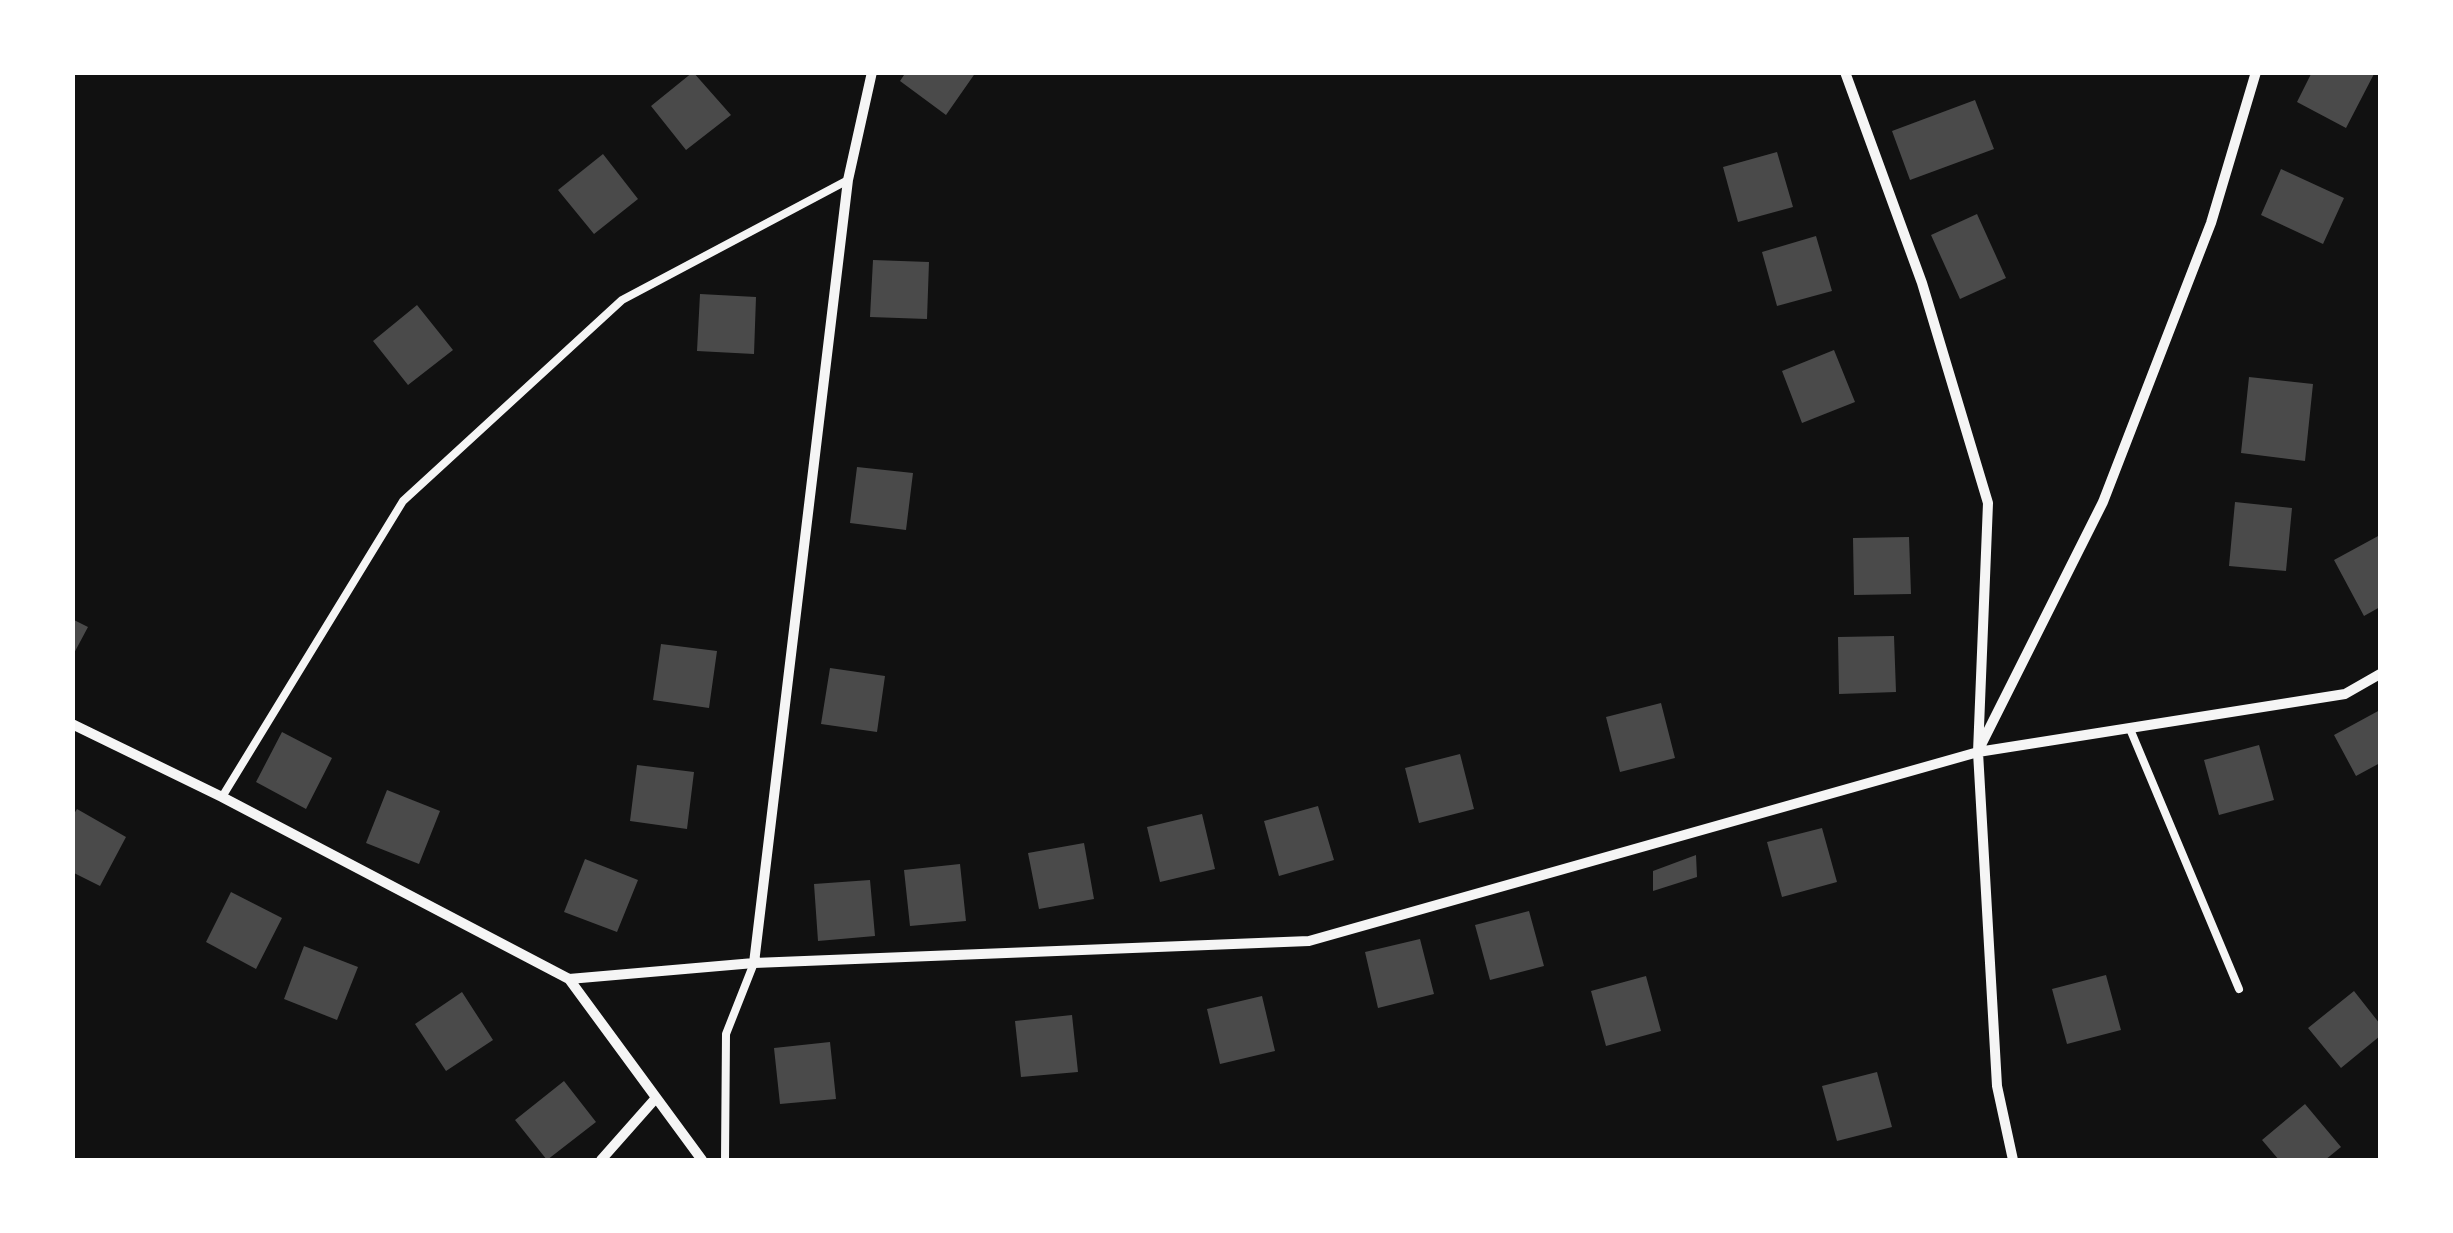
<!DOCTYPE html>
<html>
<head>
<meta charset="utf-8">
<style>
	body { margin:0 }
	#map { position:relative; width:2453px; height:1233px; overflow:hidden; background:#111; font-family:Raleway,sans-serif }
	canvas { display:block }
	.frame { position:absolute; inset:0; border:75px solid #fff; pointer-events:none }
</style>
</head>
<body>
<div id="map">
<canvas width="2453" height="1233"></canvas>
<div class="frame"></div>
</div>
<script>
const c = document.querySelector('canvas').getContext('2d');
c.lineJoin = 'round';
function paint(path, color) { c.fillStyle = color; c.fill(path, 'evenodd'); }
const toPath = rows => new Path2D(rows.map(r => 'M' + r).join(''));
function stroke(path, color, width, dash) { c.strokeStyle = color; c.lineWidth = width; c.lineCap = dash ? 'butt' : 'round'; c.setLineDash(dash || []); c.stroke(path); }
const building = toPath([
	[693,72,731,115,686,150,651,106],
	[906,72,976,72,946,115,900,81],
	[2312,72,2375,72,2346,128,2297,102],
	[1975,100,1994,149,1910,180,1892,131],
	[1777,152,1793,207,1738,222,1723,167],
	[603,154,638,199,594,234,558,190],
	[2281,169,2344,198,2323,244,2261,215],
	[1977,214,2006,278,1960,299,1931,235],
	[1816,236,1832,291,1777,306,1762,252],
	[873,260,929,262,927,319,870,317],
	[700,294,756,297,754,354,697,351],
	[417,305,453,350,408,385,373,341],
	[1834,350,1855,402,1802,423,1782,371],
	[2249,377,2313,384,2305,461,2241,453],
	[857,467,913,473,906,530,850,523],
	[2235,502,2292,508,2286,571,2229,566],
	[2380,535,2380,607,2364,616,2334,560],
	[1909,537,1911,594,1854,595,1853,538],
	[72,619,88,627,72,657],
	[1894,636,1896,692,1839,694,1838,637],
	[661,644,717,651,709,708,653,700],
	[830,668,885,676,877,732,821,724],
	[1661,703,1675,758,1620,772,1606,717],
	[2380,710,2380,763,2356,776,2334,735],
	[282,732,332,758,306,809,256,782],
	[2259,745,2274,800,2219,815,2204,760],
	[1460,754,1474,809,1419,823,1405,768],
	[637,765,694,772,687,829,630,821],
	[387,790,440,811,419,864,366,843],
	[1318,806,1334,860,1279,876,1264,821],
	[77,809,126,837,100,886,72,872,72,817],
	[1202,814,1215,869,1160,882,1147,827],
	[1822,828,1837,882,1782,897,1767,842],
	[1084,843,1094,899,1039,909,1028,853],
	[1696,855,1697,877,1653,891,1653,871],
	[585,859,638,880,617,932,564,912],
	[960,864,966,921,910,926,904,870],
	[870,880,875,936,818,941,814,884],
	[231,892,282,918,256,969,206,942],
	[1529,911,1544,966,1490,980,1475,925],
	[1420,939,1434,994,1378,1008,1365,952],
	[304,946,358,967,337,1020,284,999],
	[2106,975,2121,1030,2067,1044,2052,989],
	[1646,976,1661,1031,1606,1046,1591,991],
	[2354,991,2380,1024,2380,1036,2341,1068,2308,1028],
	[462,992,493,1040,446,1071,415,1024],
	[1262,996,1275,1051,1220,1064,1207,1009],
	[1072,1015,1078,1072,1021,1077,1015,1021],
	[830,1042,836,1099,780,1104,774,1048],
	[1877,1072,1892,1127,1837,1141,1822,1086],
	[564,1081,596,1122,547,1160,515,1120],
	[2305,1104,2341,1147,2325,1160,2279,1160,2262,1140]
]);
const service = toPath([
	[2130,729,2239,989],
	[222,797,403,501,622,300,848,180],
	[725,1160,726,1034,754,963]
]);
const minor = toPath([
	[1845,72,1922,283,1988,503,1978,752,1997,1086,2013,1160],
	[72,724,222,797,569,979,702,1160],
	[1980,747,2103,502,2211,223,2256,72],
	[754,963,848,180,872,72],
	[569,979,754,963,1309,941,1978,752,2345,694,2380,674],
	[601,1160,655,1099]
]);
paint(building, '#4a4a4a');
stroke(service, '#f5f5f5', 8);
stroke(minor, '#f5f5f5', 10);
</script>
</body>
</html>
